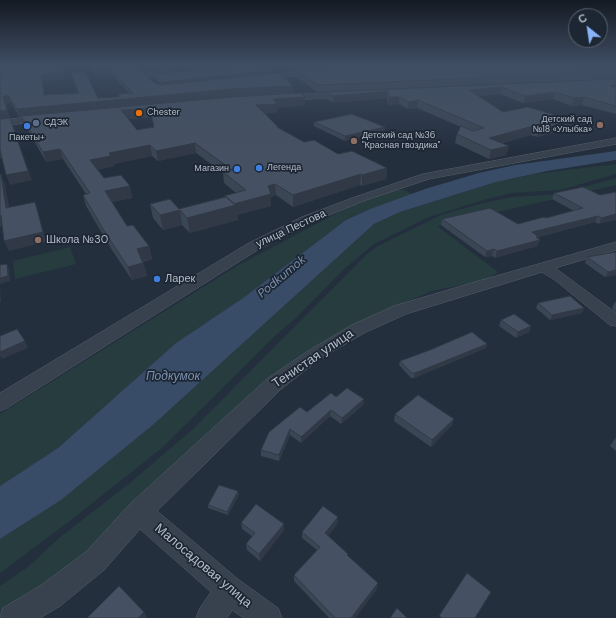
<!DOCTYPE html>
<html>
<head>
<meta charset="utf-8">
<style>
	body { margin:0 }
	#map { position:relative; width:616px; height:618px; overflow:hidden; background:#242f3e; font-family:"DM Sans",sans-serif }
	canvas { display:block }
	.north { position:absolute; left:568px; top:8px; width:40px; height:40px; box-sizing:border-box; background:#1d2633; border:1px solid #59626f; border-radius:50%; rotate:330deg; font-size:11px; font-weight:700; line-height:16px; text-align:center; color:#b4bcc9 }
	.north::after { content:''; display:block; margin:auto; width:14px; height:18px; background:#8ab4f8; clip-path:polygon(50% 0,100% 100%,50% 72%,0 100%) }
</style>
</head>
<body>
<div id="map">
<canvas width="616" height="618"></canvas>
<div class="north">С</div>
</div>
<script>
const c = document.querySelector('canvas').getContext('2d');
c.lineJoin = 'round';
function paint(path, color) { c.fillStyle = color; c.fill(path, 'evenodd'); }
const toPath = rows => new Path2D(rows.map(r => 'M' + r).join(''));
function stroke(path, color, width, dash) { c.strokeStyle = color; c.lineWidth = width; c.lineCap = dash ? 'butt' : 'round'; c.setLineDash(dash || []); c.stroke(path); }
function label(font, color, halo, rows, align = 'center') {
  c.font = font + ' "DM Sans",sans-serif'; c.lineWidth = 3.5; c.setLineDash([]); c.textBaseline = 'middle'; c.strokeStyle = halo; c.fillStyle = color; for (const [text, x, y, turn = 0] of rows) {
    c.save(); c.translate(x, y); c.rotate((+turn || 0) * Math.PI / 180); c.textAlign = isNaN(turn) ? turn : align; if (halo) c.strokeText(text, 0, 0); c.fillText(text, 0, 0); c.restore();
  }
}
const green = toPath([
	[616,164,616,174,560,190,511,193,487,199,429,217,374,244,343,270,296,318,275,336,162,448,67,523,0,573,0,539,61,500,154,424,374,224,400,212,496,182,534,174],
	[616,178,616,185,437,226,498,272,486,280,432,291,366,320,336,335,73,570,0,618,0,586,28,567,59,538,131,482,193,429,366,255,378,246,441,215,483,203,512,197,559,194],
	[397,189,404,190,412,194,370,209,346,220,243,298,176,343,58,448,0,486,0,414,237,266,354,204,383,193],
	[70,247,76,264,15,279,13,261]
]);
const water = toPath([
	[616,151,616,160,547,171,496,182,400,212,374,224,154,424,61,500,0,539,0,486,58,448,176,343,243,298,346,220,370,209,425,189,479,173,515,165]
]);
const minor = toPath([
	[258,64,276,64,273,66,197,73,194,71,197,69,258,64],
	[324,64,335,64,363,70,360,72,324,64],
	[536,64,545,64,616,80,616,84,536,64],
	[319,70,322,72,321,73,260,80,257,78,260,76,319,70],
	[174,71,176,72,176,74,144,77,141,75,144,73,174,71],
	[616,138,616,144,429,179,363,201,310,223,259,249,7,408,0,411,0,393,249,243,302,217,355,197,423,174,616,138],
	[616,242,616,250,555,268,616,313,616,326,610,325,555,280,542,272,406,314,364,333,320,359,281,389,157,511,239,580,278,608,282,618,244,618,232,610,227,618,196,618,200,608,211,592,140,529,104,570,60,606,40,618,0,618,3,608,40,586,86,552,130,504,267,379,308,351,352,325,394,306,475,282,616,242]
]);
const tertiary = toPath([
	[353,92,356,92,357,94,356,96,280,101,276,98,280,95,353,92],
	[48,115,53,118,51,120,0,126,0,120,48,115]
]);
const wall = toPath([
	[0,64,66,79,43,81,45,95,78,93,73,80,71,73,98,98,119,97,129,93,110,73,111,75,95,76,89,64,252,64,144,72,143,73,154,83,161,85,163,85,153,77,152,74,273,70,273,73,293,86,293,93,305,105,277,108,277,112,264,114,278,127,278,128,304,142,338,154,387,168,386,179,362,186,360,185,293,207,276,195,271,197,271,206,237,215,238,220,190,233,182,225,163,230,153,218,150,204,179,209,224,197,224,196,236,193,224,183,223,173,196,153,158,161,152,156,113,164,114,166,97,170,104,178,130,186,132,198,112,202,127,226,149,246,152,259,143,262,147,276,132,280,112,250,86,206,83,195,86,194,63,159,46,162,25,125,21,116,19,117,11,102,6,105,10,118,0,119],
	[278,94,130,106,232,96],
	[152,117,154,127,137,130,128,119],
	[278,64,336,64,334,65,334,67,352,66,343,64,616,64,616,114,582,105,572,106,553,99,523,103,500,94,478,96,503,112,572,120,570,128,537,137,531,135,502,143,509,146,506,155,489,159,455,143,457,134,461,127,417,108,408,109,399,104,388,105,387,98,333,103,327,99,327,92,616,79,594,74,592,80,317,92,297,77,297,71,289,72],
	[314,122,385,127,384,131,345,141,314,126],
	[616,192,599,224,595,222,539,237,538,239,540,240,537,246,495,258,492,256,485,257,441,225,442,219,518,224,546,218,574,211,552,199,554,193,600,195],
	[616,252,616,275,605,277,585,263,587,257],
	[615,302,616,302,616,312,612,308],
	[538,303,584,308,582,313,550,320,536,308],
	[501,320,531,326,529,332,516,338,499,326],
	[487,344,486,348,414,378,411,378,399,365,400,361],
	[336,397,364,399,363,405,341,424,330,416,301,443,290,435,279,461,261,456,261,450,307,412],
	[395,414,452,425,431,447,394,421],
	[616,438,616,451,610,446,614,440],
	[238,491,239,495,228,515,208,508,208,505],
	[241,523,284,530,260,561,247,550,246,544,253,537,242,529],
	[338,523,328,536,348,554,348,556,377,589,355,618,329,618,294,581,294,575,317,550,302,538,302,532]
]);
const shadedWall = toPath([
	[165,64,252,64,144,72,140,75,138,68,143,65],
	[306,64,336,64,334,65,334,67,289,72,289,65],
	[109,68,111,75,95,76,94,70],
	[273,70,273,73,163,85,163,82],
	[64,72,66,79,43,81,46,103,44,95,41,75],
	[293,86,293,93,232,96,19,117,17,109,231,89],
	[502,87,500,94,467,97,469,90],
	[388,91,387,98,333,103,333,96],
	[555,92,553,99,523,103,525,96],
	[8,95,11,102,6,105,10,118,0,119,0,111,3,97],
	[305,97,305,105,277,108,277,112,257,114,256,105,273,99],
	[389,97,399,97,399,104,388,105],
	[584,97,582,105,572,106,574,98],
	[418,100,417,108,408,109,409,102],
	[150,108,152,117,123,119,121,110],
	[572,120,570,128,537,137,540,129],
	[13,126,32,180,10,185,6,175],
	[533,126,531,135,487,146,489,138],
	[385,127,384,131,345,141,345,136],
	[195,143,196,153,158,161,156,151],
	[150,145,152,156,113,164,114,166,93,171,90,160,109,153],
	[509,146,506,155,489,159,491,150],
	[60,149,63,159,46,162,43,152],
	[0,150,3,158,0,159],
	[387,168,386,179,362,186,362,175],
	[1,174,5,184,11,217,6,208],
	[361,174,360,185,293,207,293,195],
	[275,184,276,195,271,197,271,206,237,215,238,220,190,233,187,218,233,204,268,186],
	[130,186,132,198,108,203,105,191],
	[35,202,38,212,46,242,9,251,4,241],
	[180,210,182,225,163,230,160,215],
	[616,214,616,220,599,224,602,218],
	[1,215,5,225,0,227,0,216],
	[598,216,595,222,530,239,532,232],
	[539,237,538,240,540,240,537,246,495,258,497,251],
	[149,246,152,259,140,262,137,249],
	[494,249,492,256,485,257,487,251],
	[143,263,147,276,132,280,128,267],
	[7,264,9,269,10,281,0,284,1,302,0,302,0,278],
	[616,270,616,275,605,277,608,272],
	[584,308,582,313,550,320,552,315],
	[531,326,529,332,516,338,518,332],
	[25,341,28,348,2,359,0,356,0,352],
	[487,344,486,348,414,378,415,373],
	[364,399,363,405,341,424,342,418],
	[331,410,330,416,301,443,301,437],
	[454,419,452,425,431,447,432,440],
	[290,429,290,435,279,461,279,455],
	[238,491,239,495,228,515,227,512],
	[338,517,338,523,325,540,325,533],
	[284,524,284,530,260,561,259,554],
	[378,583,377,589,355,618,351,618],
	[144,612,147,617,147,618,138,618]
]);
const building = toPath([
	[0,64,61,64,64,72,41,75,44,95,79,93,71,73,85,72,98,98,119,97,119,94,133,93,106,64,165,64,143,65,138,68,154,83,161,85,279,73,293,86,231,89,17,109,8,95,3,97,7,110,0,111,0,64],
	[90,64,106,64,109,68,94,70,90,64],
	[286,64,306,64,289,65,286,64],
	[371,64,555,64,594,73,317,85,297,71,349,65,372,69,376,67,377,65,371,64],
	[579,64,616,64,616,72,579,64],
	[267,65,273,70,163,82,152,74,267,65],
	[616,79,616,85,610,86,616,87,616,106,584,97,574,98,555,92,525,96,502,87,469,90,503,112,528,107,572,120,540,129,533,126,489,138,509,146,491,150,457,134,461,126,473,131,484,128,418,100,409,102,399,97,389,97,388,91,333,96,327,92,616,79],
	[300,93,305,97,273,99,277,104,256,105,278,127,277,127,304,142,314,140,338,154,352,151,387,168,362,175,361,174,293,195,275,184,268,186,271,194,234,204,226,197,225,197,224,196,246,190,223,172,232,170,195,143,156,151,150,145,109,153,111,156,90,160,104,178,121,175,130,186,105,191,127,226,133,225,149,246,137,249,143,263,128,267,108,237,83,195,90,193,60,149,43,152,21,116,231,97,300,93],
	[150,108,154,127,137,130,121,110,150,108],
	[352,114,385,127,345,136,314,122,352,114],
	[10,118,28,171,6,175,0,150,0,119,10,118],
	[1,174,6,208,35,202,43,232,4,241,1,215,0,216,0,175,1,174],
	[583,187,600,195,616,192,616,214,602,218,598,216,532,232,539,237,536,237,540,240,497,251,494,249,487,251,442,219,490,208,518,224,544,217,546,218,583,208,554,193,583,187],
	[226,197,236,205,187,218,180,210,160,215,150,204,170,199,179,209,226,197],
	[616,252,616,270,608,272,587,257,616,252],
	[7,264,8,276,0,278,0,265,7,264],
	[570,296,584,308,552,315,538,303,570,296],
	[514,314,531,326,518,332,501,320,514,314],
	[17,329,25,341,0,352,0,336,17,329],
	[472,332,487,344,415,373,412,373,400,361,430,350,472,332],
	[347,388,364,399,342,418,331,410,301,437,290,429,279,455,261,450,269,432,300,407,307,412,331,393,336,397,347,388],
	[418,395,454,419,432,440,395,414,418,395],
	[219,485,238,491,227,512,208,505,219,485],
	[256,504,284,524,259,554,246,544,255,533,241,523,256,504],
	[323,506,338,517,325,533,348,554,347,555,378,583,351,618,335,618,294,575,320,547,302,532,323,506],
	[467,573,491,592,475,618,442,618,439,616,467,573],
	[119,586,144,612,138,618,87,618,119,586],
	[397,608,407,618,390,618,397,608]
]);
const markers = [
	[139,113,4,"#e8710a"],
	[36,123,4,"#5c6f8a"],
	[600,125,4,"#8d6e63"],
	[27,126,4,"#3f7fe0"],
	[354,141,4,"#8d6e63"],
	[259,168,4,"#3f7fe0"],
	[237,169,4,"#3f7fe0"],
	[38,240,4,"#8d6e63"],
	[157,279,4,"#3f7fe0"]
];
const farPoinames = [
	["Chester",147,113],
	["Детский сад",592,120,"right"],
	["№18 «Улыбка»",592,130,"right"],
	["СДЭК",44,123],
	["Детский сад №36",362,136],
	["\"Красная гвоздика\"",362,146],
	["Пакеты+",27,138,"center"],
	["Легенда",267,168],
	["Магазин",229,169,"right"]
];
const streetNames = [
	["улица Пестова",291,229,-25]
];
const poiNames = [
	["Школа №30",46,240],
	["Ларек",165,279]
];
const waterNames = [
	["Podkumok",282,277,-40],
	["Подкумок",173,377]
];
const nearStreetnames = [
	["Тенистая улица",313,359,-34],
	["Малосадовая улица",203,566,40]
];
paint(green, '#263c3f');
paint(water, '#394c67');
stroke(minor, '#565f6c', 1);
stroke(tertiary, '#565f6c', 1);
paint(minor, '#38414e');
paint(tertiary, '#38414e');
paint(wall, '#3b4654');
paint(shadedWall, '#303945');
paint(building, '#455162');
stroke(building, '#303945', 1);
const sky = c.createLinearGradient(0, 0, 0, 150);
sky.addColorStop(0, '#141a22');
sky.addColorStop(0.43, '#3f4d63');
sky.addColorStop(1, '#3f4d6300');
c.fillStyle = sky;
c.fillRect(0, 0, 616, 150);
for (const [x, y, r, color] of markers) { const dot = new Path2D(); dot.arc(x, y, r, 0, 2 * Math.PI); c.fillStyle = color; c.fill(dot); stroke(dot, '#1d2633', 1.5); }
label('9px', '#b4bcc9', '#1d2633', farPoinames, 'left');
label('11px', '#b4bcc9', '#1d2633', streetNames);
label('11px', '#b4bcc9', '#1d2633', poiNames, 'left');
label('italic 12px', '#7c92b1', '#1d2633', waterNames);
label('13px', '#b4bcc9', '#1d2633', nearStreetnames);
</script>
</body>
</html>
